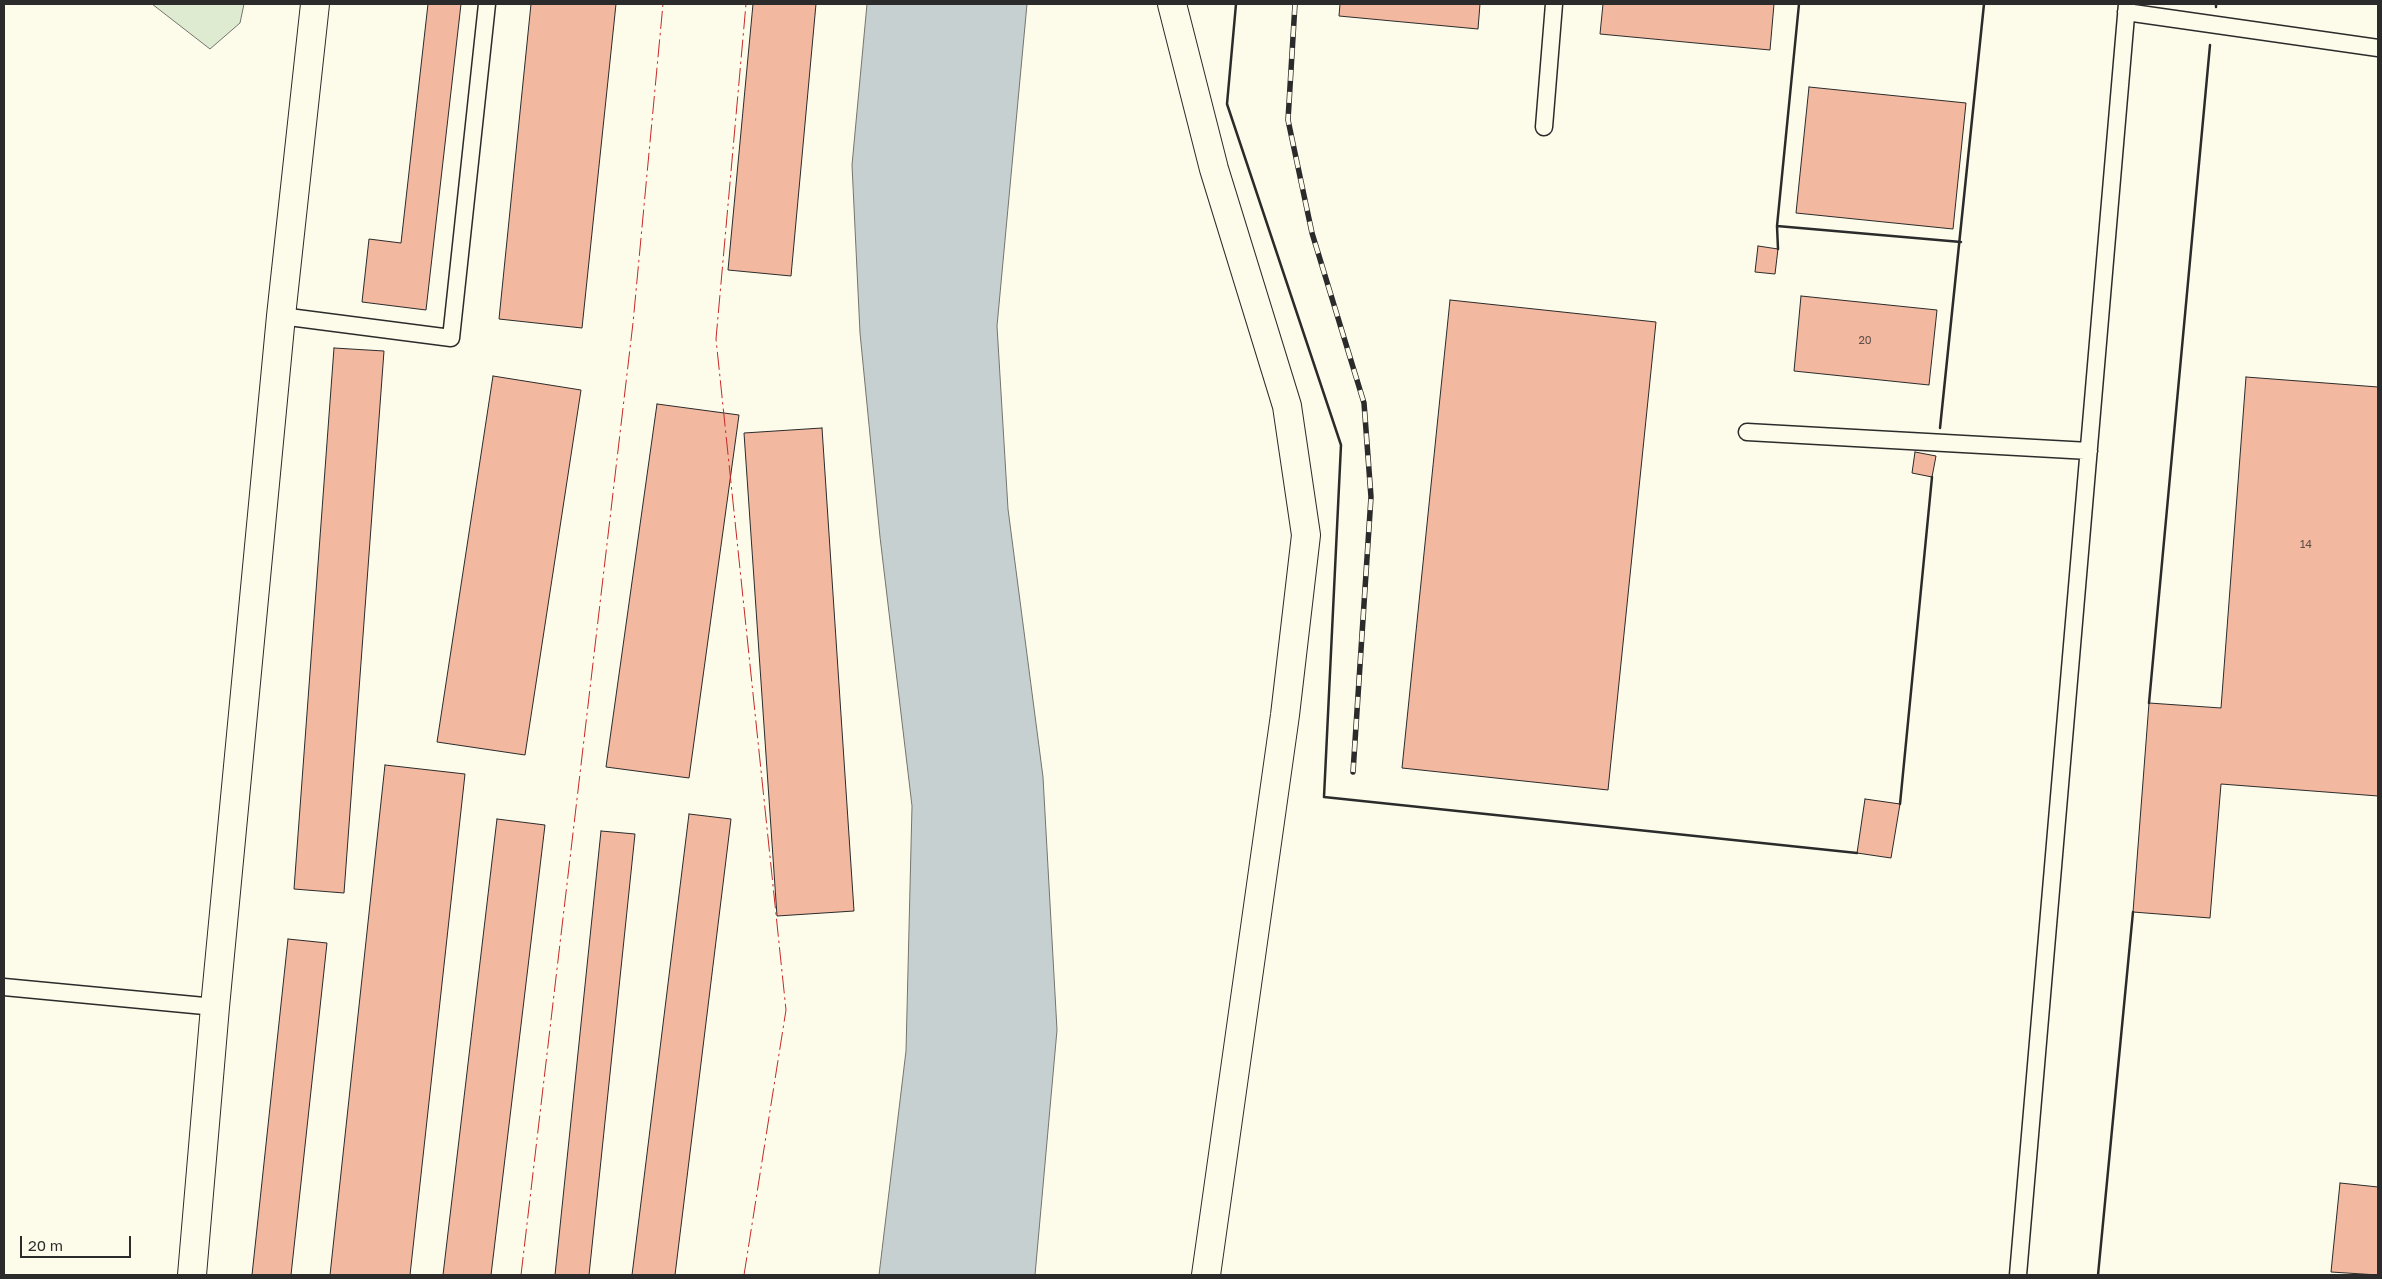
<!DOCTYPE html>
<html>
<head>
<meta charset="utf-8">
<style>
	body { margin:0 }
	#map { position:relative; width:2382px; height:1279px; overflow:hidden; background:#fdfbea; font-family:"Golos Text",sans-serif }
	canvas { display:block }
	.frame { position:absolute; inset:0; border:5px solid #2b2b2b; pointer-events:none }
	.scale { position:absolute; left:20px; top:1236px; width:111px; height:22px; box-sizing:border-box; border:2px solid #2b2b2b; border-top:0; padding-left:6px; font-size:15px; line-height:18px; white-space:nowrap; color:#2b2b2b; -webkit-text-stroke:4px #fdfbea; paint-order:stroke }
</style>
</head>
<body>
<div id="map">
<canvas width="2382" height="1279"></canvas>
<div class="frame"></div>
<div class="scale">20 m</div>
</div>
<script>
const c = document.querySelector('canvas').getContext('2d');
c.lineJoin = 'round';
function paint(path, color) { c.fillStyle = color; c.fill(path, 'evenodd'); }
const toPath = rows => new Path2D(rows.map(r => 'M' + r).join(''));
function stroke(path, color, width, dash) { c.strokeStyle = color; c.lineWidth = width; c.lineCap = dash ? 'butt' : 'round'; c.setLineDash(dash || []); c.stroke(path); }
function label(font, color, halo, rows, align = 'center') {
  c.font = font + ' "Golos Text",sans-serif'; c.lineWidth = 4; c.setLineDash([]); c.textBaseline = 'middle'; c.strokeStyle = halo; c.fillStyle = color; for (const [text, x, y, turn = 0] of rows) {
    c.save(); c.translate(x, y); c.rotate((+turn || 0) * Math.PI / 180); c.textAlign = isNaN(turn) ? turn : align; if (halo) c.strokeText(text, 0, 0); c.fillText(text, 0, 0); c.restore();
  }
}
const green = toPath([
	[152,4,244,4,240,23,210,49,152,4]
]);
const water = toPath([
	[867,4,1027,4,997,326,1008,509,1043,777,1057,1030,1035,1275,879,1275,906,1051,912,806,880,537,860,333,852,165,867,4]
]);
const building = toPath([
	[428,4,461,4,426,310,362,302,369,239,401,243,428,4],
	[531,4,616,4,582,328,499,319,531,4],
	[753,4,816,4,791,276,728,270,753,4],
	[1340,4,1480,4,1478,29,1339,16,1340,4],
	[1603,4,1774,4,1770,50,1600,34,1603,4],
	[1809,87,1966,103,1953,229,1796,213,1809,87],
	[1758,246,1778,249,1775,274,1755,272,1758,246],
	[1801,296,1937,310,1929,385,1794,371,1801,296],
	[1450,300,1656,322,1608,790,1402,768,1450,300],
	[334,348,384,351,344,893,294,889,334,348],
	[493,376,581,390,525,755,437,742,493,376],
	[2246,377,2378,387,2378,796,2221,784,2210,918,2133,912,2149,703,2221,708,2246,377],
	[657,404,739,415,689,778,606,767,657,404],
	[822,428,854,911,777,916,744,433,822,428],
	[1915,452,1936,456,1932,477,1912,473,1915,452],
	[385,765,465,774,410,1275,330,1275,385,765],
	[1865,799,1900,804,1891,858,1857,853,1865,799],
	[689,814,731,819,675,1275,632,1275,689,814],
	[497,819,545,825,491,1275,443,1275,497,819],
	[601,831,635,834,589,1275,555,1275,601,831],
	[288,939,327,943,291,1275,252,1275,288,939],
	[2340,1183,2378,1187,2378,1275,2331,1272,2340,1183]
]);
const service = toPath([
	[2126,12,2378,48],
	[1544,127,1554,4],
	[281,316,451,338,487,4],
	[1747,432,2089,451],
	[4,987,215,1007],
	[2018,1275,2127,4]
]);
const minor = toPath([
	[1172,4,1214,169,1287,406,1306,535,1285,715,1206,1275]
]);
const tertiary = toPath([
	[192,1275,215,1007,281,316,315,4]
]);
const rail = toPath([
	[1295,4,1288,120,1312,233,1364,403,1371,497,1353,772]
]);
const wall = toPath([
	[1236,4,1227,104,1341,445,1324,797,1857,853],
	[2216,7,2216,4],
	[1777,226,1961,242],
	[1778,249,1777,226,1799,4],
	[1940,428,1984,4],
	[2149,703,2210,45],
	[1900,804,1932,477],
	[2098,1275,2133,912]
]);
const power = toPath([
	[521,1275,633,323,663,4],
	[744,1275,786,1010,716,339,746,4]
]);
const numberNames = [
	["20",1865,341],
	["14",2306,545]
];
paint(green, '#deebd1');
stroke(green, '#74746e', 1);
paint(water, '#c7d0d0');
stroke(water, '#74746e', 1);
paint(building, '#f2b8a0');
stroke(building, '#2b2b2b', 1);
stroke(service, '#2b2b2b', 19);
stroke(minor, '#2b2b2b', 30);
stroke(tertiary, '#2b2b2b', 30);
stroke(service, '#fdfbea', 16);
stroke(minor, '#fdfbea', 28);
stroke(tertiary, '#fdfbea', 28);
stroke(rail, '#2b2b2b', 5.5);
stroke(rail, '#fdfbea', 4, [11]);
stroke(wall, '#2b2b2b', 2.5);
stroke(power, '#c62828', 1, [18, 4, 2.5, 4]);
label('11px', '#5d4e48', null, numberNames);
</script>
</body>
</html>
